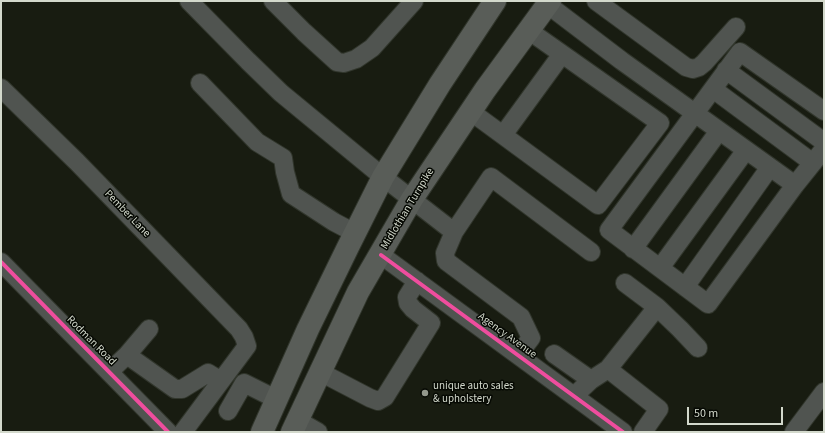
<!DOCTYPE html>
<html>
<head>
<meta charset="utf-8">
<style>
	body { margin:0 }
	#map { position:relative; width:825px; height:433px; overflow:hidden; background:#181c11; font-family:"Source Sans 3",sans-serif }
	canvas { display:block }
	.frame { position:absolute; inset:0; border:2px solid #d3d9cc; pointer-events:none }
	.scale { position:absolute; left:687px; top:407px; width:96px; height:18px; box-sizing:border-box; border:2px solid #d3d9cc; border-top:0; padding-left:5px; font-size:12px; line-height:14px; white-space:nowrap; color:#d3d9cc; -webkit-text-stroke:3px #060903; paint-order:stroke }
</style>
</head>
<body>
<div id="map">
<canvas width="825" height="433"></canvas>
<div class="frame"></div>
<div class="scale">50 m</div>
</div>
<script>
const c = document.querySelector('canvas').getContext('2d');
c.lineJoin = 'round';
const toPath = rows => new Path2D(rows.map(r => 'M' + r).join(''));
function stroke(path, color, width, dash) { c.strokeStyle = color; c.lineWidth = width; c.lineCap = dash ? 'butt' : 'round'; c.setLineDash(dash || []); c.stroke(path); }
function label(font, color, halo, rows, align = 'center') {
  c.font = font + ' "Source Sans 3",sans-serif'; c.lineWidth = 3; c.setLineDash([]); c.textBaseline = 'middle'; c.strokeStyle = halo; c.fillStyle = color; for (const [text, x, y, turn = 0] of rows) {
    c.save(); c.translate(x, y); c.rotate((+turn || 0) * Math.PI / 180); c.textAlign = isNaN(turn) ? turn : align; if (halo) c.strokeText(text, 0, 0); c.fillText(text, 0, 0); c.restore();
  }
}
const minor = toPath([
	[189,1,248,61,281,93,383,177,454,232,445,253,446,261,521,317,531,338,518,355],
	[273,1,304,32,337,62,344,63,356,59,372,48,414,1],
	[596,1,686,67,693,69,699,67,704,63,736,27],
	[547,4,622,61,795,185,824,149],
	[726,70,824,142],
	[200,83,257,142,283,158,285,172,291,194,334,222,355,233],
	[1,88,77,162,239,329,244,337,247,346,183,432],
	[713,89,813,163],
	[470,111,598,205,660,123,528,30],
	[503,135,562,54],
	[795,185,708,304,609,230,740,52,824,111],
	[454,232,491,177,591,252],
	[633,249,719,131],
	[381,255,623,432],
	[1,262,168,432],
	[660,268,746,150],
	[625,283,657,307],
	[685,287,770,167],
	[554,354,591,380],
	[127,355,149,329],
	[608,369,657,307,680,329,698,348],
	[109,372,127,355,175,389,182,389,208,373,221,381],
	[320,372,370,398,378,401,385,397,431,323,413,309,408,303,407,297,417,281],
	[574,396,591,380,608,369,659,409,643,432],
	[228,411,244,383,276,399],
	[297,420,318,432],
	[794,432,824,392]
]);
const major = toPath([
	[262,432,308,329,348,247,383,177,440,84,495,1],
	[292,432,358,292,412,199,485,90,550,1]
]);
const cycleway = toPath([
	[381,255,623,432],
	[1,262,168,432]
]);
const markers = [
	[425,393,4,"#92978b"]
];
const streetNames = [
	["Midlothian Turnpike",408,209,-59],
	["Pember Lane",127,214,46],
	["Agency Avenue",507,336,36],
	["Rodman Road",91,341,45]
];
const poiNames = [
	["unique auto sales",433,387],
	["& upholstery",433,400]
];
stroke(minor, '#31362c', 20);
stroke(major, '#31362c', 24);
stroke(minor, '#505450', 18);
stroke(major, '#595d58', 22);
stroke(cycleway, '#ef4d9e', 4);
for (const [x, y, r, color] of markers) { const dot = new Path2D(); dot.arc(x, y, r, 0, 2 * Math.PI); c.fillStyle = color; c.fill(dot); stroke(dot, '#060903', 1.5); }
label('11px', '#d3d9cc', '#060903', streetNames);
label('11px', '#d3d9cc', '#060903', poiNames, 'left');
</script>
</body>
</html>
